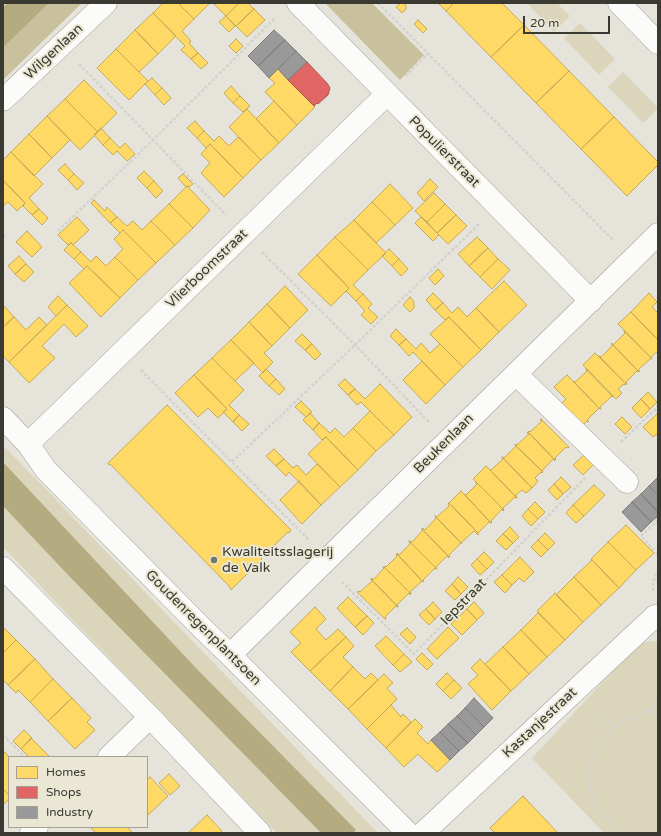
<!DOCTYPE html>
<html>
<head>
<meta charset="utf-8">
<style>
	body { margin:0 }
	#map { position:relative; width:661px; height:836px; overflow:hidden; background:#e6e4da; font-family:"Varela Round",sans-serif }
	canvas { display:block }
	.frame { position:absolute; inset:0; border:4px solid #3a3932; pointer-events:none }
	.legend { position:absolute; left:8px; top:756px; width:140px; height:72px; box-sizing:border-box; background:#ebe7d5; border:1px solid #a4a194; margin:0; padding:5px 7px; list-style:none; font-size:12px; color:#3a3932 }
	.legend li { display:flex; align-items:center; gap:8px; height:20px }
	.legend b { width:20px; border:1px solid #a4a194 }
	.scale { position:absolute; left:523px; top:16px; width:87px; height:18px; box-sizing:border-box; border:2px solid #3a3932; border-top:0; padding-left:5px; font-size:12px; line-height:14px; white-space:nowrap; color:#3a3932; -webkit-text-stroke:3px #ebe7d5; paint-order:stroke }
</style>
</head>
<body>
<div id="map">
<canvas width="661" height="836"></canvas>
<div class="frame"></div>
<ul class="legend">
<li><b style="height:11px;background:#ffd966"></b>Homes</li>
<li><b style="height:11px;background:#e06666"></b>Shops</li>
<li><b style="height:11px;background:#999"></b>Industry</li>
</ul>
<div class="scale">20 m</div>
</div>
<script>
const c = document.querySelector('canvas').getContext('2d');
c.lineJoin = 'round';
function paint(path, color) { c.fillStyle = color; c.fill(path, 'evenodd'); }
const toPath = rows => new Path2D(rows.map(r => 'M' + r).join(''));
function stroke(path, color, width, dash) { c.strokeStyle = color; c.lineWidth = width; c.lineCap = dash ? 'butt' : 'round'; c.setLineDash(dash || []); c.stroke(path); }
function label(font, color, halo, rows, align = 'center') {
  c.font = font + ' "Varela Round",sans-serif'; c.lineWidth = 4; c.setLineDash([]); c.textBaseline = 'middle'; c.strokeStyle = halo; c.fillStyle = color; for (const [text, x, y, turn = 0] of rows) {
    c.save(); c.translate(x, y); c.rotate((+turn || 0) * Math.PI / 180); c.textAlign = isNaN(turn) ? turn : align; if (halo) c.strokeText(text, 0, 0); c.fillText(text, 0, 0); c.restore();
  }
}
const green = toPath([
	[527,3,557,3,570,16,554,32],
	[580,23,615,59,599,75,564,38],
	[623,72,658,108,658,109,643,123,608,87],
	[3,445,377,832,378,833,353,833,355,830,196,668,3,462],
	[3,506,68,575,321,833,277,833,3,547],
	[649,641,658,642,658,833,604,833,532,758,637,645]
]);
const forest = toPath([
	[49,3,82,3,3,80,3,48],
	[325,3,372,3,424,55,400,80]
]);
const water = toPath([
	[7,3,49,3,3,48,3,7],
	[3,462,196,668,356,830,353,833,321,833,68,575,3,506]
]);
const homes = toPath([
	[163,3,178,3,194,19,182,31,191,41,189,43,198,53,191,59,181,50,185,46,153,13,163,3],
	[178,3,210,3,194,19,178,3],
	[216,3,239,3,226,16,214,4,216,3],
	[239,3,248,3,254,9,236,26,226,16,239,3],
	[401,3,404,3,406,6,406,9,402,13,396,7,401,3],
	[438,3,454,3,446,11,438,3],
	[454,3,502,3,524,25,491,57,446,11,454,3],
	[254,9,265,20,247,37,236,26,254,9],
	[153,13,176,36,158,54,135,30,153,13],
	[226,16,235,26,229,32,219,22,226,16],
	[418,20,427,29,423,33,414,24,418,20],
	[524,25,569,71,536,103,491,57,524,25],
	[135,30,158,54,139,72,116,49,135,30],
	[236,39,243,46,236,53,229,46,236,39],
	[116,49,148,81,129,100,97,68,116,49],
	[198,53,208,63,201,69,191,59,198,53],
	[278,69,315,107,297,125,265,92,275,83,269,78,278,69],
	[569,71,614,117,581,149,536,103,569,71],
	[152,78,162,88,155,95,145,84,152,78],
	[84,80,117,113,98,132,65,99,84,80],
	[231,86,240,96,233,103,224,93,231,86],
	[162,88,171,98,164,105,155,95,162,88],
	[240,96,250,106,243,112,233,103,240,96],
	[65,99,98,132,80,150,47,116,65,99],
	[274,101,297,125,279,143,256,119,274,101],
	[247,109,279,143,261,160,229,127,247,109],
	[47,116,70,140,52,158,29,134,47,116],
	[614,117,658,162,658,165,627,196,581,149,614,117],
	[195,121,204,131,197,138,187,128,195,121],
	[101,128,110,138,103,145,94,135,101,128],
	[204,131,214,141,219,136,229,146,238,137,261,160,243,178,210,144,206,148,197,138,204,131],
	[29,134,52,158,34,176,11,152,29,134],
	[110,138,120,148,125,143,135,154,127,161,117,151,113,155,103,145,110,138],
	[210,144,243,178,224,197,201,173,210,163,201,154,210,144],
	[11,152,43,184,29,198,39,209,32,215,23,206,25,203,3,180,3,160,11,152],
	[65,164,74,174,68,180,58,170,65,164],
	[144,171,154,181,147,188,137,178,144,171],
	[74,174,84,183,77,190,68,180,74,174],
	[183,174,193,184,189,187,187,186,186,187,178,178,183,174],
	[430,179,438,187,424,201,417,193,430,179],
	[3,180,25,203,17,211,8,202,3,206,3,180],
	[154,181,163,191,156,198,147,188,154,181],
	[390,184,413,208,395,225,372,202,390,184],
	[187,186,210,210,193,228,169,204,187,186],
	[434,193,445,204,427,222,415,211,434,193],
	[94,200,105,211,107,207,117,217,110,223,91,203,94,200],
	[372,202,395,225,376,243,354,220,372,202],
	[169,204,193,228,175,245,151,221,169,204],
	[445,204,456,215,437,233,427,222,445,204],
	[39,209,48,218,42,225,32,215,39,209],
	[456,215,467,226,448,244,437,233,456,215],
	[77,217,89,230,73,245,71,243,68,245,58,235,77,217],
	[117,217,127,226,133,221,142,230,151,221,175,245,156,263,123,230,120,233,110,223,117,217],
	[421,217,439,235,433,241,415,223,421,217],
	[354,220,386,253,368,270,335,237,354,220],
	[123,230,156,263,138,280,115,257,123,249,114,239,123,230],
	[27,231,42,247,32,257,16,242,27,231],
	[335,237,368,270,353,285,363,294,356,301,346,291,349,288,317,255,335,237],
	[477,237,488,248,469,266,458,254,477,237],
	[71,243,81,252,74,259,64,250,71,243],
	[488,248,498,259,480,277,469,266,488,248],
	[389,249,399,259,392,266,382,256,389,249],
	[81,252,91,262,96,256,106,266,115,257,138,280,120,298,87,266,84,269,74,259,81,252],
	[317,255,349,288,331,306,298,274,317,255],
	[19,256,26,264,15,274,8,266,19,256],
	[399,259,408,269,401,276,392,266,399,259],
	[498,259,510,270,492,289,480,277,498,259],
	[26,264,34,272,24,282,15,274,26,264],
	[87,266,120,298,101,317,69,283,87,266],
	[438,269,444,276,435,285,429,278,438,269],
	[504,281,527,305,499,332,476,308,504,281],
	[285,286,308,310,290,328,267,304,285,286],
	[433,293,443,303,435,310,426,300,433,293],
	[649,293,657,302,652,307,658,313,658,340,631,312,649,293],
	[363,294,372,304,368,308,378,317,371,324,361,315,365,311,356,301,363,294],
	[58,296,67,305,56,316,48,307,58,296],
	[410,297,414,302,414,308,410,312,403,305,410,297],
	[443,303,452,313,458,307,467,317,476,308,499,332,481,350,449,317,445,320,435,310,443,303],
	[267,304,290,328,272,346,249,322,267,304],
	[3,305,14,317,3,327,3,305],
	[67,305,88,326,76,337,64,324,42,346,55,358,29,383,9,362,67,305],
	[631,312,658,340,658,351,651,357,652,359,618,324,631,312],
	[14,317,26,330,39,317,47,325,9,362,3,356,3,327,14,317],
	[449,317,481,350,463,367,430,334,449,317],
	[249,322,272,346,264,353,273,362,263,373,231,340,249,322],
	[396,329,406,339,399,345,390,336,396,329],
	[624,331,652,359,650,359,638,370,640,371,639,372,612,344,612,343,613,345,625,333,624,331],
	[302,334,312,344,305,350,295,341,302,334],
	[406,339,416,349,421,343,430,353,440,344,463,367,445,385,413,352,409,356,399,345,406,339],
	[231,340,254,363,235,381,212,358,231,340],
	[312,344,321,354,315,360,305,350,312,344],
	[612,344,639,372,637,371,626,382,627,384,626,384,599,356,600,356,601,357,612,346,612,344],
	[595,353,626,384,626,385,624,384,618,389,622,393,616,399,583,365,595,353],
	[212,358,244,390,229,405,239,415,233,422,223,412,227,409,194,375,212,358],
	[422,361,445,385,426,404,403,380,422,361],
	[266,369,276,379,269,386,259,376,266,369],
	[586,369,613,397,612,396,600,407,601,409,600,409,573,381,575,382,587,371,586,370,586,369],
	[194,375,227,409,218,418,208,408,198,417,175,393,194,375],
	[567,375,600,409,599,408,587,420,589,421,588,422,587,421,582,426,560,405,566,399,554,387,567,375],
	[276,379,285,389,279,395,269,386,276,379],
	[345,379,355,389,348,395,338,385,345,379],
	[380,384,412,417,394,435,361,402,357,405,348,395,355,389,365,399,380,384],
	[648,392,657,402,650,409,641,399,648,392],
	[641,399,650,409,641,418,632,408,641,399],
	[301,401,312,412,306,417,295,407,301,401],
	[167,405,291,530,289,533,288,532,261,558,262,559,231,590,230,588,230,587,110,464,109,465,108,463,167,405],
	[370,411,394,435,376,451,353,428,370,411],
	[310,413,319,423,313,430,303,420,310,413],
	[657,414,658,415,658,433,653,437,643,427,657,414],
	[239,415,249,424,242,431,233,422,239,415],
	[622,417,632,427,625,434,615,424,622,417],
	[541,419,569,447,568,448,566,447,555,458,556,459,555,460,528,432,529,431,530,432,542,421,540,420,541,419],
	[319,423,330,433,335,428,344,437,353,428,376,451,358,470,326,437,322,440,313,430,319,423],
	[528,432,555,460,555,461,553,459,542,471,543,472,515,445,516,444,517,445,529,434,527,433,528,432],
	[326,437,358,470,340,487,308,454,326,437],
	[515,445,543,472,542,473,541,472,535,478,538,481,532,488,502,457,503,457,504,458,516,446,515,445],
	[274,449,284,459,276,466,266,456,274,449],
	[584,455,594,464,583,475,573,465,584,455],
	[502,457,532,488,526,493,522,490,516,495,517,498,490,470,491,470,503,459,502,457],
	[284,459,293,468,297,465,306,475,317,464,340,487,321,505,289,472,286,476,276,466,284,459],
	[486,466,517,498,516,498,515,497,503,508,504,510,473,479,486,466],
	[561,477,571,487,563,494,554,484,561,477],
	[299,481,321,505,302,524,280,500,299,481],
	[476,483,477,483,504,510,503,511,502,509,491,521,492,522,491,523,464,494,466,495,477,484,476,483],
	[554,484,563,494,557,500,548,490,554,484],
	[594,485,605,495,584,516,573,505,594,485],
	[461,491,491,523,489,522,478,533,449,503,461,491],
	[535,502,545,512,538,519,528,509,535,502],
	[449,503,478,533,479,534,478,535,474,531,461,543,462,544,435,516,436,516,437,517,449,506,448,504,449,503],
	[573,505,584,516,576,523,566,513,573,505],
	[528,509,538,519,531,526,522,516,528,509],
	[435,516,462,544,461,543,449,555,450,556,449,557,422,529,423,528,425,530,436,518,435,516],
	[626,525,654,553,636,570,608,542,626,525],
	[510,527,519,537,513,543,503,534,510,527],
	[422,529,449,557,449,558,447,556,436,567,437,569,409,541,410,541,412,542,423,530,422,530,422,529],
	[545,533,555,543,548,550,538,540,545,533],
	[503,534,513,543,506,550,496,541,503,534],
	[538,540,548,550,541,557,531,547,538,540],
	[409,541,437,569,436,569,435,568,423,580,424,581,423,582,397,554,397,553,399,555,410,544,409,541],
	[608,542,636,570,619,588,591,559,608,542],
	[484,552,494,562,487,569,477,559,484,552],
	[397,554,423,582,422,581,410,592,411,593,411,594,384,567,385,566,386,567,397,556,396,555,397,554],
	[520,557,534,572,524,582,519,578,512,585,502,575,520,557],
	[477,559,487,569,480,575,471,565,477,559],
	[592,560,619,588,601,605,574,577,592,560],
	[383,567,384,567,411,594,410,595,409,593,397,605,398,606,398,607,371,579,372,578,373,580,384,568,383,567],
	[502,575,512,585,505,593,494,582,502,575],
	[458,577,468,587,461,594,452,584,458,577],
	[574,577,601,605,583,622,556,595,574,577],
	[371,579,398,607,397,607,396,606,385,617,386,619,385,619,357,592,359,591,360,592,372,581,371,579],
	[452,584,461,594,455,600,445,591,452,584],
	[555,593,583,622,565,640,537,611,555,593],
	[348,597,367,616,355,627,337,608,348,597],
	[433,602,442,612,435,619,426,609,433,602],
	[474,602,484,613,477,620,467,609,474,602],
	[315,607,326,619,316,629,326,640,338,629,346,637,310,671,291,652,301,643,290,632,315,607],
	[426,609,435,619,429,625,419,615,426,609],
	[467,609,477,620,462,635,451,624,467,609],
	[538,613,565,640,547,657,521,630,538,613],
	[367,616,374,623,363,635,355,627,367,616],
	[3,627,16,640,3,653,3,627],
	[448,627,459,638,437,659,427,649,448,627],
	[407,628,416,637,410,644,400,634,407,628],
	[521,630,547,657,529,674,503,647,521,630],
	[386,636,404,654,393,665,375,646,386,636],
	[346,637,354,646,343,657,353,667,330,691,310,671,346,637],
	[16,640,35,659,8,685,3,680,3,653,16,640],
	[503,647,529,674,511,691,485,664,503,647],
	[422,653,433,664,427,670,416,659,422,653],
	[404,654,412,662,400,672,393,665,404,654],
	[35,659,53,679,30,702,18,690,16,693,8,685,35,659],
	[480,659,511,691,492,710,468,684,478,675,471,668,480,659],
	[353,667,365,679,371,673,378,680,348,709,330,691,353,667],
	[447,673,454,680,443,691,436,684,447,673],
	[384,674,393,683,387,688,397,699,367,729,348,709,384,674],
	[53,679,72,698,48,721,30,702,53,679],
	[454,680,462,688,451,699,443,691,454,680],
	[72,698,91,718,87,722,95,730,75,749,48,721,72,698],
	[391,705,401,717,403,714,411,722,386,748,367,729,391,705],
	[415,719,423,727,417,733,428,744,431,740,450,760,437,772,418,754,404,767,386,748,415,719],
	[24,730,32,738,21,749,13,741,24,730],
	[31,738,50,757,29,757,21,749,31,738],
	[5,752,9,757,9,795,3,789,3,755,5,752],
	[169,774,180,786,170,795,159,783,169,774],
	[150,777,168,796,147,816,147,780,150,777],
	[3,789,9,795,9,799,3,805,3,789],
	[523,796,558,833,495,833,490,828,523,796],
	[207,815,222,831,220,833,188,833,207,815],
	[92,827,127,827,133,833,96,833,91,828,92,827]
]);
const shops = toPath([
	[307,62,327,83,330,88,328,95,318,104,317,103,314,106,288,80,307,62]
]);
const industry = toPath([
	[274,30,285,40,258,66,248,56,274,30],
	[285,40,296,51,269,78,258,66,285,40],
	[296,51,307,62,288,80,278,69,296,51],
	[658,477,658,495,649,486,658,477],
	[649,486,658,495,658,512,641,494,649,486],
	[641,494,658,512,658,516,651,522,632,502,641,494],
	[632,502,651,522,641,532,622,512,632,502],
	[474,698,493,718,484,727,465,708,474,698],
	[465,708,484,727,476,735,457,716,465,708],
	[457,716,476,735,468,743,448,724,457,716],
	[448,724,468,743,459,751,440,732,448,724],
	[440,732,459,751,450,760,431,740,440,732]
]);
const path = toPath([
	[378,3,614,241],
	[79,64,226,215],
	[405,76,428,54],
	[58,231,153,140,276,17],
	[3,234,7,238],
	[262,252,355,345,429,422],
	[141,370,309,540],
	[621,442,658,407],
	[232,462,355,345,480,223],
	[658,520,641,536,658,555],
	[342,582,414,654,585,478],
	[653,591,653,582,658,570],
	[648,711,658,700],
	[589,713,604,721,618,724,647,711,658,713],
	[618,724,605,736,596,749,590,767,590,788,596,805,607,819,624,832,626,833],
	[3,735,25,757]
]);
const minor = toPath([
	[298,3,591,301],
	[619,3,658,43],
	[3,100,106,3],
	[516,374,627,482],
	[3,418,28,444,46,470,204,630,230,655,408,833],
	[28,444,387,94],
	[3,568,150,717,260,833],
	[230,655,658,234],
	[109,757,150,717],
	[31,833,37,827],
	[423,833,655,616,658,619]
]);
const markers = [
	[214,560,4,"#76756d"]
];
const streetNames = [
	["Wilgenlaan",54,52,-43],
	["Populierstraat",444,152,45],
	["Vlierboomstraat",207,269,-44],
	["Beukenlaan",444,444,-45],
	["Iepstraat",464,602,-46],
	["Goudenregenplantsoen",203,628,45],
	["Kastanjestraat",540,723,-43]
];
const poiNames = [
	["Kwaliteitsslagerij",222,552],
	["de Valk",222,568]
];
paint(green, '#dbd5bc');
paint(forest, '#c9c09e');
paint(water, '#b5ab81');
paint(homes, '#ffd966');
stroke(homes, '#c4a956', 1);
paint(shops, '#e06666');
stroke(shops, '#ae5856', 1);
paint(industry, '#999');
stroke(industry, '#7c7c7a', 1);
stroke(minor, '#9f9e96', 23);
stroke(path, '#d2d2cf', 2.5, [3, 2]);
stroke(minor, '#fbfbf9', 22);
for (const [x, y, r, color] of markers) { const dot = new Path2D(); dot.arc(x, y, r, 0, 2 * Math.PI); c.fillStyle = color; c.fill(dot); stroke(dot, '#ebe7d5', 1.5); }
label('14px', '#3a3932', '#ebe7d5', streetNames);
label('14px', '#3a3932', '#ebe7d5', poiNames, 'left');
</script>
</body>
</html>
